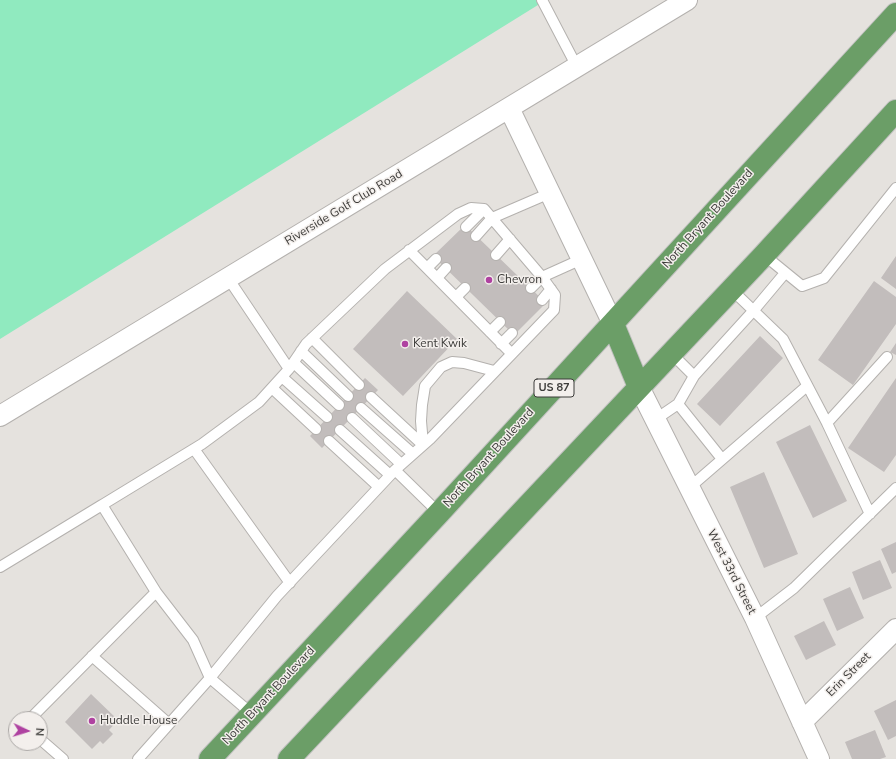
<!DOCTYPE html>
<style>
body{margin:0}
#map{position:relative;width:896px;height:759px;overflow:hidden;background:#e5e2de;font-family:"Nunito Sans",sans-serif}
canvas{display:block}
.north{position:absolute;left:8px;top:711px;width:40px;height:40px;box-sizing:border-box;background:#f3efec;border:1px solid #aaa7a5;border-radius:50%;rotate:94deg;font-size:11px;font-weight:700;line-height:16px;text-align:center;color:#3d3c3a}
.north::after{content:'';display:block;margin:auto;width:14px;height:18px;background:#af42a1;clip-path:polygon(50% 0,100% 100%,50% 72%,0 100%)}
</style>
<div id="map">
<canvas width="896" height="759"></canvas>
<div class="north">N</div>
</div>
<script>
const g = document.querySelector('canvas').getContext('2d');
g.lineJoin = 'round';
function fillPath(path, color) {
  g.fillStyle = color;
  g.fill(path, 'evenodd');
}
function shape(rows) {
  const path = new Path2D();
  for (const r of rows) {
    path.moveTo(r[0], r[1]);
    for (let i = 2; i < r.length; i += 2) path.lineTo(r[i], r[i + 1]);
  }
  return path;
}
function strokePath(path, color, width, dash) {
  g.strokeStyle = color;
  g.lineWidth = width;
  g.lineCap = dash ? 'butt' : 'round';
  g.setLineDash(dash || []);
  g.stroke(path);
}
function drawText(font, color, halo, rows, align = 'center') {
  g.font = font + ' "Nunito Sans",sans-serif';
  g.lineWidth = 3;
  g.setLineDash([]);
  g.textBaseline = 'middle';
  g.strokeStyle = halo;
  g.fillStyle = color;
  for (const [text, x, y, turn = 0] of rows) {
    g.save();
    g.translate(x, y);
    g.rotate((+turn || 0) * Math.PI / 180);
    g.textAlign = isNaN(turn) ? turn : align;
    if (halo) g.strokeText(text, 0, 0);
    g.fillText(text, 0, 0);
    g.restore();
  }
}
const green = shape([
 [0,0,546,0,0,339]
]);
const building = shape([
 [465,225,546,303,514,335,433,256],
 [896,256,896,289,881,278],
 [874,281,896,297,896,324,853,385,818,360],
 [407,291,457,339,403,396,353,349],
 [760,336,783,358,720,426,697,404],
 [896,343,896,355,890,352],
 [365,378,378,390,322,448,310,436],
 [896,378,896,455,884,472,848,448],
 [810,425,847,501,813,518,776,442],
 [764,472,798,554,764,568,730,487],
 [896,542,896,572,892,574,881,549],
 [880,560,892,588,863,600,852,572],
 [850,587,864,618,837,631,823,599],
 [824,621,836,645,806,660,794,636],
 [91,694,118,720,109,730,113,734,103,744,100,741,92,749,65,722],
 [896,700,896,736,888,740,874,711],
 [875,730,886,757,880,759,852,759,845,742]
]);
const lane = shape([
 [542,0,577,67],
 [466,227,484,209],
 [476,236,492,218,550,193],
 [409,250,511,353],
 [496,255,510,239],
 [764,255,802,286,824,278,896,188],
 [427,268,436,259],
 [437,278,446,268],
 [531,288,542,277,582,259],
 [731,289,783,339,827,423,870,514],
 [456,297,465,288],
 [542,300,551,289],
 [490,332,500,322],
 [312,338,359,385],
 [501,344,512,333],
 [301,351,348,396],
 [671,353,694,376],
 [294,363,339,405],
 [289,369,306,344,385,269,458,214,471,208,484,209,542,277,555,295,554,310,430,439,395,470],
 [282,377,327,417],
 [272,388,316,429],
 [371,397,423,445],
 [678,404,722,459],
 [361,408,413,454],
 [352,418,401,464],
 [656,419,678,404,694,376,754,310,785,273],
 [827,423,887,357],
 [340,430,390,475],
 [329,441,379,487],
 [423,445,421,421,422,405,425,386,441,367,452,362,464,363,494,371],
 [194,449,290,583],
 [689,488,807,386],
 [102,505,202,444,259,402,289,369,228,278],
 [0,567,102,505,156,592],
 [755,618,794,588,896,488],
 [92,656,169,724],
 [32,719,32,717,156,592,193,640,210,678,252,714],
 [40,739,63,759],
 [138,759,210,678,277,596,395,470,439,513]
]);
const street = shape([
 [509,108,613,324],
 [639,387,755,618,819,759],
 [0,416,687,0],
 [802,722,896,629]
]);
const highway = shape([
 [613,324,639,387],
 [210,759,439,513,896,14],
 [289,759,764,255,896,111]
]);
const markers = [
 [489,280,4,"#af42a1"],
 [405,344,4,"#af42a1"],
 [92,721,4,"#af42a1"]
];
const shields = [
 [554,388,40]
];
const shieldNames = [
 ["US 87",554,388]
];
const streetNames = [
 ["Riverside Golf Club Road",344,208,-31],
 ["North Bryant Boulevard",708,219,-48],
 ["North Bryant Boulevard",489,458,-48],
 ["West 33rd Street",731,572,63],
 ["Erin Street",849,675,-45],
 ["North Bryant Boulevard",269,696,-47]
];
const poiNames = [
 ["Chevron",497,280],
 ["Kent Kwik",413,344],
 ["Huddle House",100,721]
];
fillPath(green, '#90eabf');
fillPath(building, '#c2bdbc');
strokePath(lane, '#b4b1ae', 12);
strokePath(street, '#b4b1ae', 22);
strokePath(highway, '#c1c1c0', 24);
strokePath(lane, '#fff', 10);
strokePath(street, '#fff', 20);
strokePath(highway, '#6b9e67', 22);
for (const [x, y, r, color] of markers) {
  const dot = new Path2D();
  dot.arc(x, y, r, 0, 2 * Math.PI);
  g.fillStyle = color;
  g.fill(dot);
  strokePath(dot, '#f3efec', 1.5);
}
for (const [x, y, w] of shields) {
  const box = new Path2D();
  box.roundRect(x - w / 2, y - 9, w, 18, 3);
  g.fillStyle = '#f3efec';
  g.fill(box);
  strokePath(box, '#3d3c3a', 1);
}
drawText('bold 11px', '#3d3c3a', null, shieldNames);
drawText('12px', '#3d3c3a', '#f3efec', streetNames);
drawText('12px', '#3d3c3a', '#f3efec', poiNames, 'left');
</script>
